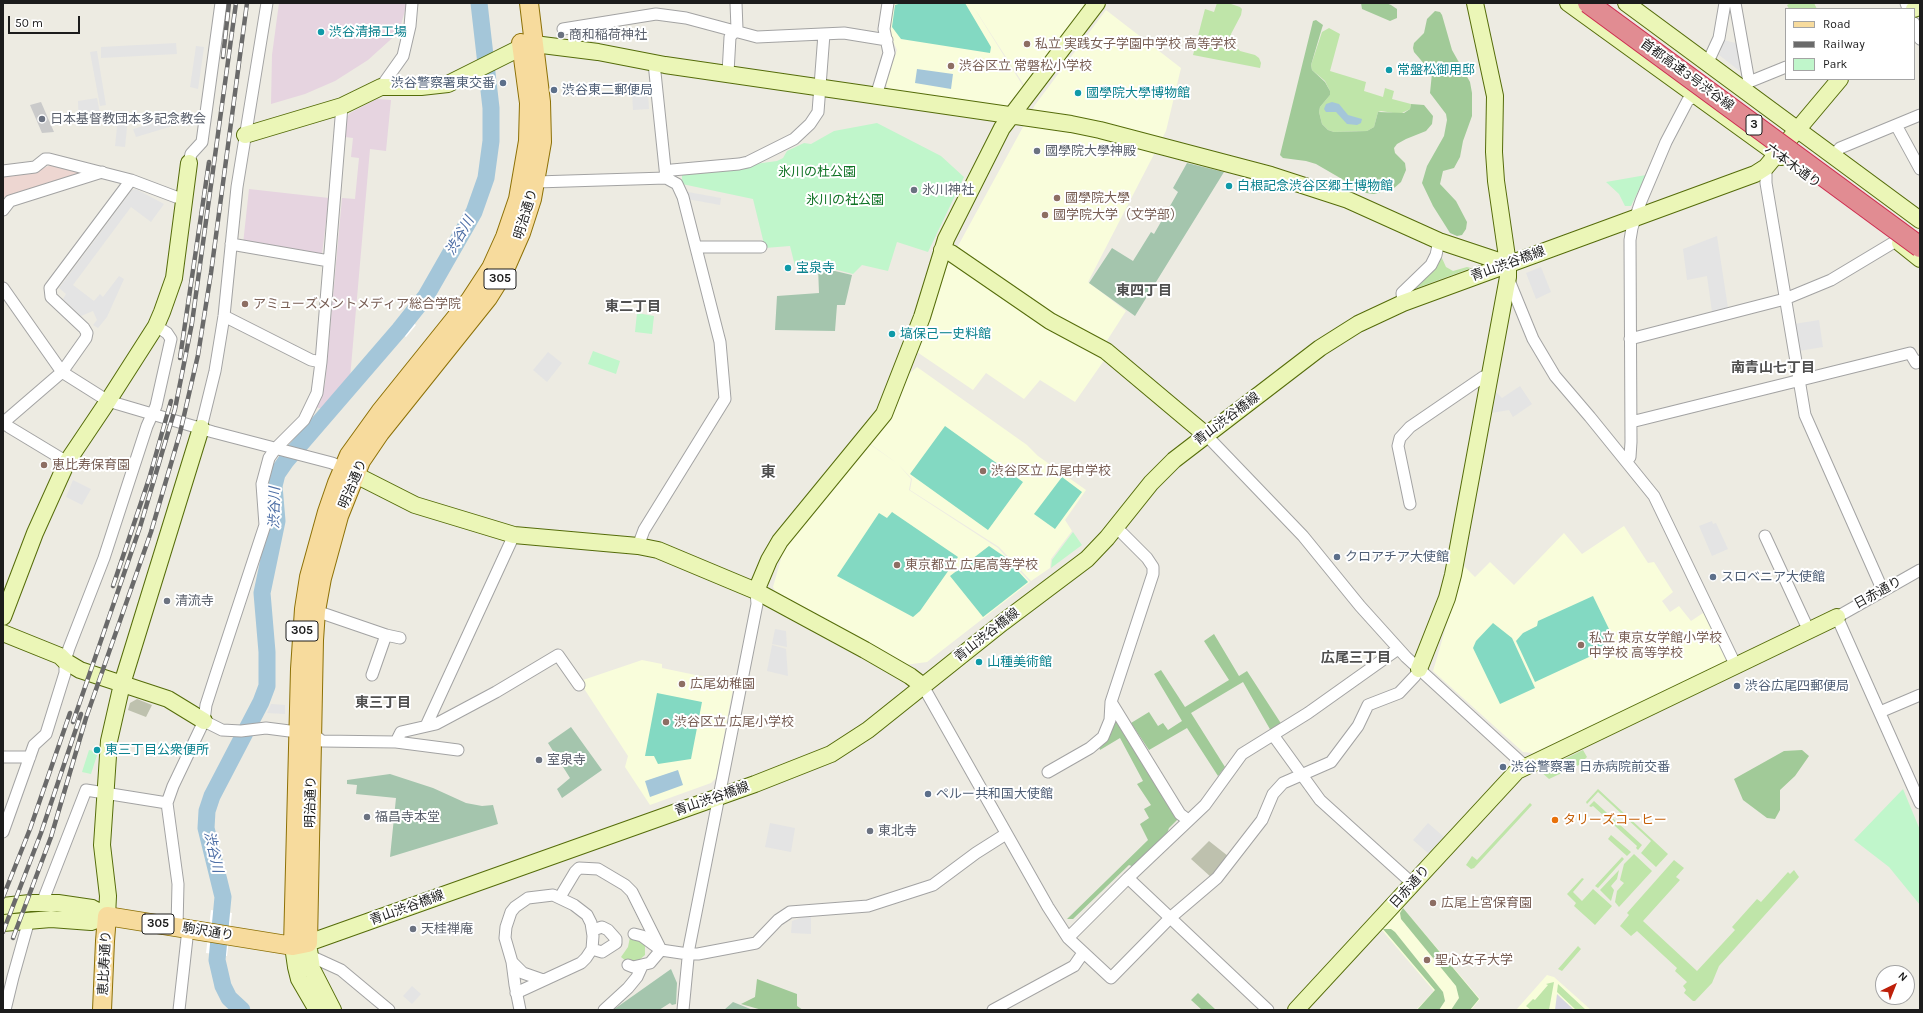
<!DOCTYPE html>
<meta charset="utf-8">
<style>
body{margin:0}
#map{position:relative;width:1923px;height:1013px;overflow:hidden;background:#edebe2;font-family:Karla,sans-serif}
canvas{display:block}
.frame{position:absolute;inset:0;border:4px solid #1c1c1c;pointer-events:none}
.legend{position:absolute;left:1785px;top:8px;width:130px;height:72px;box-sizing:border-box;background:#fff;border:1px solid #a4a4a4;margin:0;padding:5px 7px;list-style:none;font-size:12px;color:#1c1c1c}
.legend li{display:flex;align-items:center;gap:8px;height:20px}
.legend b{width:20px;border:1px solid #a4a4a4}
.north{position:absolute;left:1875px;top:965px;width:40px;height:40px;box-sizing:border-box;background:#fff;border:1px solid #a4a4a4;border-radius:50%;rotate:43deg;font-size:11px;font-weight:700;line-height:16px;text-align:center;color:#1c1c1c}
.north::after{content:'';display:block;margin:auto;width:14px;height:18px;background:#be200a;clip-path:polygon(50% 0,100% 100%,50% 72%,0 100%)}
.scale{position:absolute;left:8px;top:16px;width:72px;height:18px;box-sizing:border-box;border:2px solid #1c1c1c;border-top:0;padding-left:5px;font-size:12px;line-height:14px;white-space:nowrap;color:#1c1c1c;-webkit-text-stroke:3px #fff;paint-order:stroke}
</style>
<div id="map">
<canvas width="1923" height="1013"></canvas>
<div class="frame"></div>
<ul class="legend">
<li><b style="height:5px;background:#f7db9d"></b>Road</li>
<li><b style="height:5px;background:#6a6a6a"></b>Railway</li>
<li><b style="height:11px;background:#c0f6cb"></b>Park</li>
</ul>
<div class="north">N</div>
<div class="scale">50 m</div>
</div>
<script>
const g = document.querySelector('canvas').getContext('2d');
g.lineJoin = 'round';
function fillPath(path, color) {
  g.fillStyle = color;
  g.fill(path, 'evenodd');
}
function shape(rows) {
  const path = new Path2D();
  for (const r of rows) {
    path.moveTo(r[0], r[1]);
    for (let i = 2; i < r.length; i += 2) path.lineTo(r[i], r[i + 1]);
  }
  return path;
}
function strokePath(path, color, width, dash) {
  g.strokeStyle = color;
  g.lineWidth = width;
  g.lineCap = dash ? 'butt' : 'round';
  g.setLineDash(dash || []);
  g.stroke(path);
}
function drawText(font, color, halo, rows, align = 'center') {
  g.font = font + ' Karla,"Noto Sans JP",sans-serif';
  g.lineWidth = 4;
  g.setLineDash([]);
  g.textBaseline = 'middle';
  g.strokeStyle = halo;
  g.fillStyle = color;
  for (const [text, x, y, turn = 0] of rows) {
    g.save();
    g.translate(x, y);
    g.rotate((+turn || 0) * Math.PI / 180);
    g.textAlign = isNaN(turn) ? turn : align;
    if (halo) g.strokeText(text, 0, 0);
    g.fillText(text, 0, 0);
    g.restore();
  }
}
const commercial = shape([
 [54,164,83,172,3,198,3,176,26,174]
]);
const industrial = shape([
 [279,3,407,3,399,32,368,60,335,81,305,94,271,104,272,55],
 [377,99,391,100,386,151,370,149,350,378,323,409,315,407,325,384,342,198,355,199,359,158,351,157,353,138,345,137,347,117,350,113],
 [249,189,329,198,322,254,243,244]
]);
const education = shape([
 [892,3,971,3,1023,86,1006,107,889,90,885,83,897,50,887,29],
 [971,3,1087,3,1024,85],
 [1106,10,1181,68,1166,131,1088,282,1126,311,1099,353,1105,359,1075,402,1040,380,1024,399,986,373,973,390,917,352,947,266,1035,105],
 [917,367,1027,445,1038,456,1086,490,1065,520,1072,531,1051,559,1050,568,1031,581,999,547,910,490,912,479,898,464,869,443,904,378],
 [868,443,898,464,911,479,909,490,998,548,1030,582,927,662,905,665,776,593,773,587,784,548,829,495],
 [1624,526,1648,563,1654,562,1673,592,1662,601,1670,612,1679,606,1691,621,1706,611,1728,659,1727,662,1533,753,1523,752,1433,671,1464,566,1475,577,1490,562,1514,585,1564,533,1582,554],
 [642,660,662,664,662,668,734,683,716,778,711,783,650,805,625,767,628,756,583,687,583,680],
 [1402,907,1480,999,1471,1010,1416,1010,1434,991,1381,929],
 [1547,975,1554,977,1591,1010,1516,1010]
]);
const religious = shape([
 [41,102,54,132,42,133,30,105]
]);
const construction = shape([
 [137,699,152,705,146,717,128,710,130,703],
 [1209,841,1228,856,1212,878,1191,859]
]);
const grass = shape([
 [1217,3,1228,3,1240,7,1242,9,1241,15,1231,34,1232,42,1240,51,1255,55,1259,58,1261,63,1260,68,1193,55,1205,9,1214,12],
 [1791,3,1814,3,1817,9,1789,9,1787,5],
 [1329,28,1340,34,1330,71,1366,82,1364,91,1383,97,1385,88,1394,91,1392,99,1411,104,1410,109,1400,114,1381,111,1378,112,1374,127,1367,131,1334,132,1328,130,1322,124,1319,112,1320,107,1330,95,1330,91,1325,81,1312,70,1311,65,1322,32],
 [1441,256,1446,267,1453,271,1467,267,1471,268,1417,288,1414,285],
 [1583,750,1587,757,1579,765,1549,779,1540,771],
 [1598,789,1668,854,1656,867,1641,853,1651,841,1598,792,1587,804,1586,802],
 [1594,801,1642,845,1638,850,1636,848,1637,846,1593,806,1591,807,1589,806],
 [1530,803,1532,805,1474,868,1471,869,1466,865,1472,856,1477,860],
 [1611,835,1631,852,1627,856,1608,839],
 [1634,854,1652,871,1619,907,1615,902,1617,891,1624,883,1620,880,1624,864],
 [1622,857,1624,859,1598,888,1595,886],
 [1674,860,1684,868,1676,877,1680,880,1643,921,1697,971,1735,930,1732,927,1757,899,1761,902,1788,872,1790,874,1794,870,1799,877,1719,966,1712,983,1695,1001,1693,1001,1684,993,1686,990,1683,986,1687,982,1675,971,1677,968,1637,931,1631,936,1620,926,1629,915,1627,913],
 [1619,870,1617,879,1611,886,1614,890,1611,901,1600,890],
 [1582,878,1584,879,1573,892,1582,901,1593,889,1612,906,1595,925,1574,906,1576,903,1567,894],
 [630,937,635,937,641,940,645,945,645,955,637,962,627,962,621,957,628,947],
 [1578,946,1581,949,1562,971,1558,969],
 [1554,982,1549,1010,1531,1010,1526,1006,1533,999,1535,1000,1548,985,1546,984],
 [1558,984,1586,1010,1576,1010,1557,992]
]);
const forest = shape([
 [1361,3,1386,3,1391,5,1397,9,1397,18,1390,21,1362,9],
 [1435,11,1440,12,1442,15,1452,50,1470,82,1472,93,1472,116,1463,141,1460,157,1454,168,1443,171,1440,184,1456,201,1467,222,1466,229,1462,235,1457,236,1450,233,1445,225,1433,206,1422,183,1427,166,1444,136,1447,120,1446,114,1430,93,1432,73,1414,52,1413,48,1414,43,1424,33,1427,19],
 [1316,20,1323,25,1322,28,1311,65,1312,70,1325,82,1330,91,1330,95,1320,107,1319,112,1322,124,1328,130,1334,132,1367,131,1374,127,1378,112,1404,113,1410,109,1411,104,1424,105,1433,116,1432,124,1426,131,1406,139,1397,144,1394,148,1395,153,1405,163,1406,170,1401,182,1393,189,1374,194,1366,193,1316,164,1306,161,1283,158,1280,155,1313,21],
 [1214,634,1239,676,1247,671,1282,725,1271,731,1243,682,1191,713,1225,767,1218,776,1187,728,1149,750,1131,723,1149,712,1158,726,1163,723,1168,730,1182,721,1154,674,1161,670,1185,707,1229,680,1204,641],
 [1116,719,1178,819,1169,828,1165,839,1137,868,1129,865,1073,919,1067,919,1148,840,1140,824,1149,818,1144,809,1151,805,1137,784,1143,781,1120,738,1100,750,1099,747],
 [1802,750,1809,756,1795,776,1780,790,1780,810,1775,819,1767,818,1743,800,1734,779,1784,751],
 [1403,908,1479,999,1470,1010,1451,1010,1459,998,1456,986,1401,919,1400,913],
 [1383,929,1391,929,1395,932,1443,992,1445,1001,1439,1010,1417,1010,1435,990],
 [757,979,797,994,797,1006,803,1010,762,1010,741,1004,755,997],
 [1198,993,1216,1010,1202,1010,1191,1000]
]);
const cemetery = shape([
 [1187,163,1224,172,1135,316,1089,283,1112,248,1133,261,1151,232,1154,234,1178,192,1173,188],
 [818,267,852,275,845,305,837,305,835,331,775,330,777,296,819,293],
 [571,727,602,770,562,798,557,789,570,778,548,743],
 [390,774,433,788,466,803,482,806,493,805,498,824,390,857,396,798,356,794,357,785,347,784,347,780],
 [671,969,677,983,676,1004,672,1005,670,1003,659,1010,613,1010],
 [733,1002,753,1010,724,1010]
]);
const park = shape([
 [877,123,941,156,964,177,928,252,897,242,888,271,862,265,853,274,814,264,809,269,795,266,790,246,765,248,753,199,682,184,682,174,777,161,783,158,787,151,804,143,811,144,834,131],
 [1646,175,1631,206,1625,206,1619,194,1606,182],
 [637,313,654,316,652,334,635,332],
 [593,351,620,361,616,374,588,364],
 [1073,532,1082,545,1051,568,1052,560],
 [89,750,98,752,91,774,82,772],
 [1903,789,1920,830,1920,905,1889,867,1854,840]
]);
const pitch = shape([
 [902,3,965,3,991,47,990,53,901,39,892,27,895,5],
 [945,426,1023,482,988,530,910,474],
 [1062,477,1082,492,1055,529,1034,514],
 [892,512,958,557,920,611,913,617,837,576,879,513,887,518],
 [989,546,1005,557,1028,582,983,617,950,576],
 [1593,596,1609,629,1607,631,1608,637,1602,651,1535,682,1516,641,1523,633,1537,626,1538,621],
 [1493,623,1512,638,1535,688,1500,704,1473,648,1476,641],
 [657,693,702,702,691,759,658,764,654,756,645,756]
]);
const parking = shape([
 [1724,40,1739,44,1742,70,1741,72,1719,55],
 [176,43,177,54,101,58,101,47],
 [196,46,204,47,198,89,190,87],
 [97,51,106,105,100,106,90,52],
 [632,92,648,92,649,109,633,110],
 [97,98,101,119,79,127,78,101],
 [183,114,186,122,136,137,133,129],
 [118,117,128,118,125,147,115,146],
 [136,189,164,204,151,222,131,207,73,285,94,301,100,294,103,297,119,276,124,279,107,317,98,328,93,325,97,320,93,311,81,316,63,299,66,294,59,288,132,190],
 [688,192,721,198,720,205,687,199],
 [1717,236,1728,308,1712,312,1707,276,1687,280,1683,249],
 [1541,267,1551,292,1536,299,1526,273],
 [1819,320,1823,347,1799,351,1794,324],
 [548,352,562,363,547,382,533,370],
 [1520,386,1532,404,1513,417,1509,410,1491,413,1495,391,1502,398],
 [73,480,91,489,82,505,66,497],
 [1712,521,1713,524,1716,523,1728,549,1712,556,1699,526],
 [775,629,786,631,787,647,772,644],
 [772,645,786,649,788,676,767,671],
 [271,704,285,705,285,714,267,713],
 [770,823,795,828,791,852,765,847],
 [1428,823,1444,837,1429,854,1413,840],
 [811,916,811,934,791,933,792,921,803,917],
 [412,986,421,994,412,1004,403,996]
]);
const plaza = shape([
 [1557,994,1574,1010,1555,1010]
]);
const water = shape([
 [917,69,953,74,951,89,915,83],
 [1332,102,1339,104,1348,115,1362,119,1361,123,1357,125,1347,124,1336,112,1326,112,1324,109,1326,104],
 [678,770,683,785,650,797,645,781]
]);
const pier = shape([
 [402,314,416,325,406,337,392,326],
 [211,910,232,913,227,956,206,953]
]);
const river = shape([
 [242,1010,229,998,223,986,217,960,223,897,206,828,207,811,212,796,261,702,267,686,267,652,262,593,277,521,274,486,277,474,286,461,399,330,426,296,474,212,486,178,491,141,491,108,479,3]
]);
const street = shape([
 [1735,3,1749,82,1743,90],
 [1906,3,1908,9],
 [1914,23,1920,39],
 [563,29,656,14,686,18,757,37,844,33,887,40],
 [654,63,666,178],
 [1707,64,1719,38,1725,3],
 [728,73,730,37,737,29,736,3],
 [1749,82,1786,67],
 [381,87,403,56,410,26,412,3],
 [876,96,889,53,884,29,888,3],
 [1896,125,1920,169],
 [1838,160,1836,153,1840,148,1920,115],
 [189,163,191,154,202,142,221,3],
 [1766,167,1766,183,1805,415,1883,591],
 [3,171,35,167,45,159,49,159,131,180,176,197,185,198],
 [665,174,672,170,739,164,748,162,794,139,810,124,818,112,824,34],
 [536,182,666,178,677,184,683,197,720,342,725,399,644,530,638,546],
 [3,210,10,201,102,172],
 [231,244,329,261],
 [696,247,761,247],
 [1508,278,1533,339,1555,376,1590,417,1654,496,1736,666],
 [3,288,62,372,108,401,213,432,332,463,343,468],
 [1403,303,1402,293,1431,265,1436,255,1439,241],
 [224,316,311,360,321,362],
 [1630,339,1785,299,1831,280,1896,241],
 [3,420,9,427,67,462],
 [1631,422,1910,353,1916,363,1920,361],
 [3,425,4,422,62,372,86,338,87,333,84,328,51,297,50,288,131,180],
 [201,428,215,371,224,316,237,187,267,3],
 [1206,435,1303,536,1360,606,1406,657,1525,766],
 [1626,461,1630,457,1631,442,1630,240,1632,228,1641,201,1666,142,1688,100,1698,96],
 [1410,504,1398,446,1400,438,1410,427,1483,377,1490,377],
 [1765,536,1809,631],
 [1920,570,1837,617,1920,803],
 [316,611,386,635,372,675],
 [386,635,400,638],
 [923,686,1048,907,1068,938,1111,978,1170,918,1217,878,1262,820,1273,794,1283,783,1331,762,1358,726,1368,705,1399,693,1415,676],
 [1111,702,1180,814,1188,820],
 [1880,712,1920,695],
 [204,721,222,730,241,731,266,728,313,734,322,741,396,742,401,732,436,724,496,692,558,655,579,685],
 [426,726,514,535],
 [1273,735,1320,800,1413,884],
 [396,742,458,750],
 [3,757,30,757],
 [1048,772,1090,748,1103,737,1110,720,1111,702,1153,574,1153,567,1147,558,1116,527],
 [3,832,34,745,46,734,65,673,65,661,69,648,104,558,147,426,156,406,171,339,167,333,156,326],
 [1128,878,1205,805,1242,754,1308,713,1398,649],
 [560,897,575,872,579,868,598,869,625,885,632,892,661,950,688,954,698,954,756,943,778,920,790,912,868,906,933,885,976,853,1006,834],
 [42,903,86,790,167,803],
 [177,927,178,884,167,803,173,786,204,721,206,705,216,674,265,525,262,484,269,458,276,448,304,420,317,393,321,362,342,106],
 [1068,938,1128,878,1268,1010],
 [592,949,602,952,616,943,616,939,608,930,602,927,593,930],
 [306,954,341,970,389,1010],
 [512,962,523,973,543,980],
 [628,965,633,967,650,963,661,950,642,936,634,934],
 [516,993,581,963,586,958,592,949,593,936,591,923,587,915,574,905,553,895,528,898,515,907,511,912,506,927,505,938,512,962,515,985,520,1010],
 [5,1010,13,977,29,920],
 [179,1010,188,929],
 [604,1010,628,988,637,977,642,966],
 [683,1010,689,948,757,604,756,591],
 [993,1010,1074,966,1083,953]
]);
const secondary = shape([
 [1568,3,1781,157],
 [1626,3,1920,220],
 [1914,9,1920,7],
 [245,135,342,106,381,87,421,87,448,84,522,47,534,44,598,52,665,65,1071,124,1100,130,1271,175,1348,200,1439,241,1508,264],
 [1900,243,1920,259],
 [942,250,951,253,1050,321,1106,351,1206,435],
 [344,469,415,505,514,535,638,546,658,550,756,591,865,650,910,676,923,686],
 [756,591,769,560,780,541,884,414,922,317,946,239,1002,128,1097,3],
 [3,617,35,533,67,462,108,401,156,326,162,312,174,278,189,163],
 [3,633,60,656,65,661,80,670,168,699,204,721],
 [1419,669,1447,598,1453,575,1508,277,1508,264,1496,181,1494,152,1495,96,1475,3],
 [3,906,30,903,58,903,92,908,107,916],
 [107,916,108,896,102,845,109,741,122,684,201,428],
 [3,923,51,919,91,922,107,916],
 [293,946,296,967,299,979,317,1010],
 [333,1010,312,969,308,943,755,784,831,754,868,730,1002,623,1087,559,1107,538,1151,483,1174,460,1320,348,1358,324,1403,303,1755,174,1766,167,1840,79],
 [1296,1010,1517,771,1837,617]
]);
const primary = shape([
 [293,946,300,669,304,609,309,577,327,512,337,483,349,455,380,412,470,300,491,268,505,237,518,199,528,141,529,103,521,43],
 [102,1010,105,941,107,916,293,946,308,943,314,640,316,611,322,578,339,516,361,461,380,433,488,298,503,274,521,233,532,199,542,142,541,102,529,3]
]);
const rail = shape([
 [223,57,229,3],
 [180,358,209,162],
 [113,586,149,479,171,401],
 [73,722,140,527,175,409,192,323,236,3],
 [3,897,30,829,70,713],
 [3,932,41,833,81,714],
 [13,938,51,837,86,718,151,532,180,433,198,355,211,273,247,3]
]);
const highwayBridge = shape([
 [1588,3,1920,247]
]);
const markers = [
 [321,32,4,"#0f9aa8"],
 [561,35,4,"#6b7280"],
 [1027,44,4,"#8d6e63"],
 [951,66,4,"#8d6e63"],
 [1389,70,4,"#0f9aa8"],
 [503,83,4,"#5c6f8a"],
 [554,90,4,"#5c6f8a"],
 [1078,93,4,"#0f9aa8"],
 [42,119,4,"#6b7280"],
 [1037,151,4,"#6b7280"],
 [1229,186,4,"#0f9aa8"],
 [914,190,4,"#6b7280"],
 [1057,198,4,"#8d6e63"],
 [1045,215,4,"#8d6e63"],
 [788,268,4,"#0f9aa8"],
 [245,304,4,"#8d6e63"],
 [892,334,4,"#0f9aa8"],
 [44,465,4,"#8d6e63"],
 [983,471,4,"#8d6e63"],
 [1337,557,4,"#5c6f8a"],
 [897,565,4,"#8d6e63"],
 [1713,577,4,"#5c6f8a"],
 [167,601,4,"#6b7280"],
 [1581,645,4,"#8d6e63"],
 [979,662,4,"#0f9aa8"],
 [682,684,4,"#8d6e63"],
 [1737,686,4,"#5c6f8a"],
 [666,722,4,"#8d6e63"],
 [97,750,4,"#0f9aa8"],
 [539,760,4,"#6b7280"],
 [1503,767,4,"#5c6f8a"],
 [928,794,4,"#5c6f8a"],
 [367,817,4,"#6b7280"],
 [1555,820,4,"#e8710a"],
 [870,831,4,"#6b7280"],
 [1433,903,4,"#8d6e63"],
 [413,929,4,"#6b7280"],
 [1427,960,4,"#8d6e63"]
];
const shields = [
 [1754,125,16],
 [500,279,32],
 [302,631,32],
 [158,924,32]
];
const shieldNames = [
 ["3",1754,125],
 ["305",500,279],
 ["305",302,631],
 ["305",158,924]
];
const cultureNames = [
 ["渋谷清掃工場",329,32],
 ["常盤松御用邸",1397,70],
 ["國學院大學博物館",1086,93],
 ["白根記念渋谷区郷土博物館",1237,186],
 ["宝泉寺",796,268],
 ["塙保己一史料館",900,334],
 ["山種美術館",987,662],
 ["東三丁目公衆便所",105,750]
];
const worshipNames = [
 ["商和稲荷神社",569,35],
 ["日本基督教団本多記念教会",50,119],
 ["國學院大學神殿",1045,151],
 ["氷川神社",922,190],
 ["清流寺",175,601],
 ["室泉寺",547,760],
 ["福昌寺本堂",375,817],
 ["東北寺",878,831],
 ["天桂禅庵",421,929]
];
const educationNames = [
 ["私立 実践女子学園中学校 高等学校",1035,44],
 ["渋谷区立 常磐松小学校",959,66],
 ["國學院大學",1065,198],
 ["國学院大学（文学部）",1053,215],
 ["アミューズメントメディア総合学院",253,304],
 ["恵比寿保育園",52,465],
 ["渋谷区立 広尾中学校",991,471],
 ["東京都立 広尾高等学校",905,565],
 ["私立 東京女学館小学校",1589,638],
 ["中学校 高等学校",1589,653],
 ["広尾幼稚園",690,684],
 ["渋谷区立 広尾小学校",674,722],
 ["広尾上宮保育園",1441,903],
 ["聖心女子大学",1435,960]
];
const streetNames = [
 ["首都高速3号渋谷線",1687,75,36],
 ["六本木通り",1793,166,36],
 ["明治通り",526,214,-73],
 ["青山渋谷橋線",1508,264,-20],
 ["青山渋谷橋線",1227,419,-37],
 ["明治通り",353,484,-67],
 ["日赤通り",1878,593,-29],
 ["青山渋谷橋線",987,635,-38],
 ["青山渋谷橋線",712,799,-19],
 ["明治通り",311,802,-89],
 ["日赤通り",1410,887,-48],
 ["青山渋谷橋線",407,908,-20],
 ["駒沢通り",208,932,9],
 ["恵比寿通り",105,963,-87]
];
const serviceNames = [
 ["渋谷警察署東交番",495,83,"right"],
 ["渋谷東二郵便局",562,90],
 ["クロアチア大使館",1345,557],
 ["スロベニア大使館",1721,577],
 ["渋谷広尾四郵便局",1745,686],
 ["渋谷警察署 日赤病院前交番",1511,767],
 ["ペルー共和国大使館",936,794]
];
const parkNames = [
 ["氷川の杜公園",817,172],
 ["氷川の社公園",845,200]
];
const foodNames = [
 ["タリーズコーヒー",1563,820]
];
const waterNames = [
 ["渋谷川",460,236,-60],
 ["渋谷川",275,508,-89],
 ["渋谷川",213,852,77]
];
const neighbourhoodNames = [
 ["東四丁目",1144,291],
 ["東二丁目",633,307],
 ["南青山七丁目",1773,368],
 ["広尾三丁目",1356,658],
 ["東三丁目",383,703]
];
const quarterNames = [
 ["東",768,473]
];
fillPath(commercial, '#edd6d1');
fillPath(industrial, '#e6d4e0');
fillPath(education, '#f9fddb');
fillPath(religious, '#cacaca');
fillPath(construction, '#bec1ae');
fillPath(grass, '#bfe5a9');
fillPath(forest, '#a1ca98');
fillPath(cemetery, '#a4c5ad');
fillPath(park, '#c0f6cb');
fillPath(pitch, '#83d9c2');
fillPath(parking, '#e4e4e4');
fillPath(plaza, '#d8d6e2');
fillPath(water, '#a4c6d9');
fillPath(pier, '#fff');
strokePath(river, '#a4c6d9', 17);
strokePath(street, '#a3a3a3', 13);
strokePath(secondary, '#556c0a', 18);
strokePath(primary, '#8d7107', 20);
strokePath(street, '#fff', 11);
strokePath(secondary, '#ebf6b7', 16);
strokePath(primary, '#f7db9d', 18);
strokePath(rail, '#6a6a6a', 4.5);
strokePath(rail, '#fff', 3, [9]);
strokePath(highwayBridge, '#ce2c4f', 22, []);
strokePath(highwayBridge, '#e18c92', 20);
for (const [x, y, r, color] of markers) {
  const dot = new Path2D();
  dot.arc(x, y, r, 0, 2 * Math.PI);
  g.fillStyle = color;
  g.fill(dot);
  strokePath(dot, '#fff', 1.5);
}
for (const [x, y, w] of shields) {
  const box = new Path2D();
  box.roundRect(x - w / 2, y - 10, w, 20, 3);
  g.fillStyle = '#fff';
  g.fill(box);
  strokePath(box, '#1c1c1c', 1);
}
drawText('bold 12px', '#1c1c1c', null, shieldNames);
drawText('13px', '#0d838f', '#fff', cultureNames, 'left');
drawText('13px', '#5b616d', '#fff', worshipNames, 'left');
drawText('13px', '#785e54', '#fff', educationNames, 'left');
drawText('13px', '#1c1c1c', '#fff', streetNames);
drawText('13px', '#4e5e75', '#fff', serviceNames, 'left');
drawText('13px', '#107325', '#fff', parkNames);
drawText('13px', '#c56008', '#fff', foodNames, 'left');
drawText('italic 14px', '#4e6fa6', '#fff', waterNames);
drawText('bold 14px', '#4f4f4f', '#fff', neighbourhoodNames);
drawText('bold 15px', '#4f4f4f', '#fff', quarterNames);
</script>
